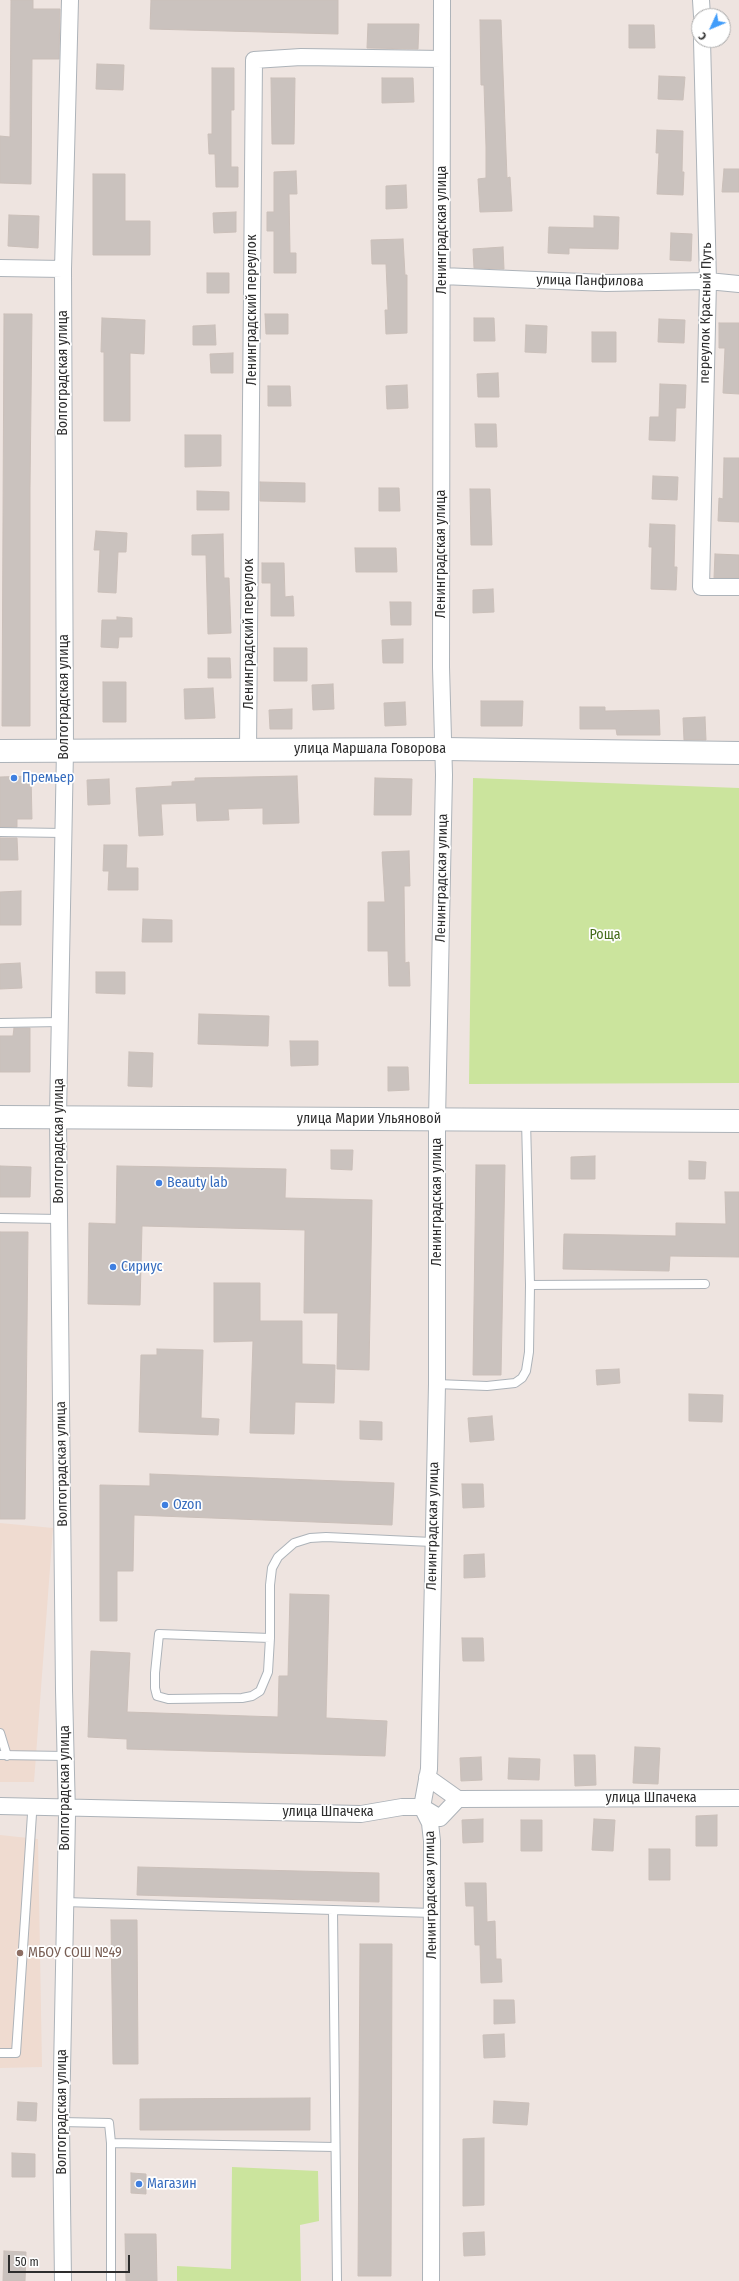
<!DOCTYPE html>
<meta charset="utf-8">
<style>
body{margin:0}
#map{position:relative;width:739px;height:2281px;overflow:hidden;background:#eee4e0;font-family:"Fira Sans Condensed",sans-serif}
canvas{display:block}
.north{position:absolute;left:691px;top:8px;width:40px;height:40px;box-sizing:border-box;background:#fff;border:1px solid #ababab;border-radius:50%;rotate:226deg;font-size:11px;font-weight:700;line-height:16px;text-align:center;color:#2d2d2d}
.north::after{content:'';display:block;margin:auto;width:14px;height:18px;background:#429dfa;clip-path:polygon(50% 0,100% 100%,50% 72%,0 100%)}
.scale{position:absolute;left:8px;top:2255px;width:122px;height:18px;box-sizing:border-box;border:2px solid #2d2d2d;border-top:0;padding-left:5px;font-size:12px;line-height:14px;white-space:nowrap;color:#2d2d2d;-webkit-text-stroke:3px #fff;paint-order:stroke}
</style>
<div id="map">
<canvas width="739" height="2281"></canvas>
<div class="north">С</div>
<div class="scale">50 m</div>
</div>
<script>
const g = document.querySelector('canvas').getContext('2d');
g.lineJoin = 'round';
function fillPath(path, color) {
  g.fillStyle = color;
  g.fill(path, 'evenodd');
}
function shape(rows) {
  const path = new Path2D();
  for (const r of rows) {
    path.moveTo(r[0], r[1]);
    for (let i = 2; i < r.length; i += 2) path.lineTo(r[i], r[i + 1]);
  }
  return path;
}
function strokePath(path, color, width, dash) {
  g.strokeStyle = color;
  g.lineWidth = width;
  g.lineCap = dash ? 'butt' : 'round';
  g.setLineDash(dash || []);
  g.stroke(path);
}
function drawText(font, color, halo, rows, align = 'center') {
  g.font = font + ' "Fira Sans Condensed",sans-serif';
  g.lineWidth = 3.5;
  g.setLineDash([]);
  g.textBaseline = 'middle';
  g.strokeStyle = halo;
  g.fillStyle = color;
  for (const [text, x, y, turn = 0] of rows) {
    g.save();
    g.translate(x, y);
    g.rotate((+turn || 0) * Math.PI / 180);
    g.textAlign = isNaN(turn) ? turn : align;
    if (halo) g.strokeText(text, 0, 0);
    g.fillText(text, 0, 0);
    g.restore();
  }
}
const education = shape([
 [0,1523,53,1528,34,1782,0,1782],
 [0,1835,38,1839,42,2067,0,2068]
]);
const green = shape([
 [473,778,739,788,739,1083,469,1084],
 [232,2167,318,2171,319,2221,300,2225,301,2281,177,2281,177,2266,231,2269]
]);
const building = shape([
 [11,0,33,0,33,9,60,9,59,59,32,59,31,184,0,183,0,136,10,137,11,0],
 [151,0,338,0,338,34,150,29,151,0],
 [480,20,501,20,507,178,510,177,512,211,480,212,478,179,486,178,486,147,484,85,481,85,480,20],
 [368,24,419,24,418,49,367,48,368,24],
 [629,25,654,25,655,48,629,48,629,25],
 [97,64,124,65,123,90,96,89,97,64],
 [212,68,234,68,234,110,231,110,231,167,238,167,238,187,216,187,215,154,209,154,208,134,212,134,212,68],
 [659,76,685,77,683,100,658,99,659,76],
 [271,78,295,78,294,144,272,144,271,78],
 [382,78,413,78,414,102,382,103,382,78],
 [657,130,683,131,682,172,684,172,683,195,657,194,659,153,656,153,657,130],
 [724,169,739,169,739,192,722,192,724,169],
 [296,171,297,194,289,194,290,253,296,253,296,273,274,273,274,231,267,231,267,212,274,212,274,172,296,171],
 [93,174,125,174,125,221,150,221,150,255,93,255,93,174],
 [406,185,407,208,386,209,386,186,406,185],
 [236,212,236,232,214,233,213,213,236,212],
 [9,215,39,216,38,248,8,246,9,215],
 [594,216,619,217,618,249,569,248,569,254,548,253,549,227,594,228,594,216],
 [671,233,692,234,691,261,670,260,671,233],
 [403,239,405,275,407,275,407,333,386,334,385,310,388,310,386,264,372,264,371,240,403,239],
 [503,247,504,269,474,268,473,249,503,247],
 [207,273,229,273,229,293,207,293,207,273],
 [4,314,32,314,30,488,30,726,2,726,4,314],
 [265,314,288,314,288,334,266,334,265,314],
 [102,318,145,320,144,354,130,353,130,421,104,421,104,352,101,352,102,318],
 [474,318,494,318,495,341,474,341,474,318],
 [659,319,685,320,684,343,658,342,659,319],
 [719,323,739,323,739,394,723,393,725,348,719,348,719,323],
 [215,325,216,345,193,345,193,326,215,325],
 [526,325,547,326,546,353,525,352,526,325],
 [592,332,616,332,616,362,592,362,592,332],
 [233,353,233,373,211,373,210,354,233,353],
 [498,373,499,397,478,397,477,374,498,373],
 [660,384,686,385,685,408,676,408,675,441,649,440,650,417,659,417,660,384],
 [407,385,408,408,387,409,386,386,407,385],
 [268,386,290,386,291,406,268,406,268,386],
 [475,424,496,424,497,447,476,447,475,424],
 [185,435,221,435,221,466,185,467,185,435],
 [724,458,739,458,739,522,718,521,719,498,723,499,724,458],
 [653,476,678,477,677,500,652,499,653,476],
 [260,482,305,483,305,502,260,501,260,482],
 [379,488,399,488,400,511,379,511,379,488],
 [470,489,490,489,492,545,471,545,470,489],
 [197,491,229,492,229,510,197,510,197,491],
 [650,524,675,525,674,567,677,567,676,590,651,589,652,547,649,547,650,524],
 [96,531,127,533,126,552,118,552,116,593,98,592,100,550,94,550,96,531],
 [223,534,224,578,229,578,231,633,208,634,206,555,192,555,192,535,223,534],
 [355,548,396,548,397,572,356,572,355,548],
 [715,554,739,555,739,578,714,578,715,554],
 [262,563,284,563,285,597,293,596,294,616,271,616,271,583,262,583,262,563],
 [493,589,494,612,473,613,473,590,493,589],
 [390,602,411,602,411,625,391,625,390,602],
 [117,617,132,618,132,637,119,637,118,648,101,647,102,620,117,620,117,617],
 [403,639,403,663,383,663,382,640,403,639],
 [274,648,307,648,307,681,274,681,274,648],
 [208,658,230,658,231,678,208,678,208,658],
 [103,682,126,682,126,722,103,722,103,682],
 [333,684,334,709,313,710,312,685,333,684],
 [213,688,215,718,185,719,184,689,213,688],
 [481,701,523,701,522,726,481,726,481,701],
 [405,702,406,725,385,726,384,703,405,702],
 [580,707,605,707,605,711,659,710,660,735,617,735,616,729,580,729,580,707],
 [292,709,292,729,270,729,269,710,292,709],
 [705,717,706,740,684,740,683,718,705,717],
 [31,776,32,819,17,819,17,827,0,827,0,777,31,776],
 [297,776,299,823,263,824,263,808,228,809,229,820,197,821,196,803,161,804,163,835,139,836,136,788,172,786,172,782,195,781,195,778,297,776],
 [375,778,412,779,411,815,374,815,375,778],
 [109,779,110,804,88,805,87,780,109,779],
 [0,838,17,838,18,860,0,860,0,838],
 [104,845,127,845,126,868,138,868,138,890,108,890,109,871,103,871,104,845],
 [409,851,410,886,404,886,405,963,409,962,410,986,389,986,388,951,368,951,368,902,385,902,382,852,409,851],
 [21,891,21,925,0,925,0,892,21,891],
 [143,919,172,920,172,942,142,942,143,919],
 [20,963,22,988,0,989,0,964,20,963],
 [96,972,125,972,125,994,96,993,96,972],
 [199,1014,269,1016,268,1046,198,1044,199,1014],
 [14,1028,30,1028,30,1072,0,1072,0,1036,13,1036,14,1028],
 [290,1041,318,1041,318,1065,291,1066,290,1041],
 [129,1052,153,1053,152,1087,128,1086,129,1052],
 [388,1067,408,1067,409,1090,388,1091,388,1067],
 [331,1150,353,1150,352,1170,331,1169,331,1150],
 [595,1156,595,1179,571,1179,571,1157,595,1156],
 [689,1161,706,1162,705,1179,689,1179,689,1161],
 [476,1165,505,1165,501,1375,473,1375,476,1165],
 [0,1166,31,1167,30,1197,0,1197,0,1166],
 [117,1166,286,1169,285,1198,372,1200,369,1370,337,1369,338,1313,304,1313,305,1230,142,1226,140,1305,88,1304,89,1223,116,1224,117,1166],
 [725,1192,739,1192,739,1257,670,1256,669,1271,563,1269,564,1234,676,1236,676,1223,726,1224,725,1192],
 [0,1232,28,1232,25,1519,0,1519,0,1232],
 [214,1283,260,1283,260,1321,302,1321,302,1364,335,1365,334,1403,295,1402,294,1434,250,1433,253,1341,214,1342,214,1283],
 [157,1349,203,1350,201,1418,219,1419,218,1435,139,1432,141,1355,157,1355,157,1349],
 [619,1369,620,1383,597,1385,596,1370,619,1369],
 [689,1394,723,1395,722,1422,689,1421,689,1394],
 [492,1416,494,1440,470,1442,468,1418,492,1416],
 [360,1421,382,1422,382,1440,360,1439,360,1421],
 [150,1474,394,1483,392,1525,134,1515,133,1571,117,1571,117,1621,100,1621,100,1485,150,1486,150,1474],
 [462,1484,483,1484,484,1507,463,1508,462,1484],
 [484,1554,485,1577,464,1578,464,1555,484,1554],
 [290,1594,329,1595,326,1718,387,1721,385,1756,127,1749,127,1739,88,1737,91,1651,130,1653,127,1712,278,1717,279,1676,288,1676,290,1594],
 [462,1638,483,1638,484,1661,463,1661,462,1638],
 [635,1747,660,1748,658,1784,633,1783,635,1747],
 [574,1755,595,1755,596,1785,575,1786,574,1755],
 [481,1757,482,1780,461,1781,460,1758,481,1757],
 [509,1758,540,1759,539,1780,508,1779,509,1758],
 [717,1815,717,1846,696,1846,696,1816,717,1815],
 [483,1819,483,1842,463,1843,462,1820,483,1819],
 [594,1819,615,1820,613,1851,592,1850,594,1819],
 [521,1820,542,1820,542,1851,521,1851,521,1820],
 [649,1849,670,1849,670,1880,649,1880,649,1849],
 [138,1867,379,1873,379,1902,137,1895,138,1867],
 [465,1883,486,1883,487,1922,495,1921,496,1959,501,1959,502,1982,481,1983,480,1945,475,1945,474,1906,466,1906,465,1883],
 [111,1920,137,1920,138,2064,113,2064,111,1920],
 [360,1944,392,1944,391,2276,358,2276,360,1944],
 [494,2000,514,2000,515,2023,494,2024,494,2000],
 [504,2034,505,2057,484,2058,483,2035,504,2034],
 [310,2098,310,2130,140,2130,140,2099,310,2098],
 [494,2101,529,2103,527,2125,493,2123,494,2101],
 [18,2102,37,2103,36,2121,17,2120,18,2102],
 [484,2138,484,2205,463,2206,463,2139,484,2138],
 [12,2153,35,2154,35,2177,12,2177,12,2153],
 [131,2173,146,2174,146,2194,131,2193,131,2173],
 [484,2232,485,2255,464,2256,463,2233,484,2232],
 [125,2234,156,2234,157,2281,126,2281,125,2234],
 [4,2251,26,2252,25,2281,3,2281,4,2251]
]);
const lane = shape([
 [0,832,63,833],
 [0,1023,60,1022],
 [526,1120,530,1285],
 [0,1218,59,1219],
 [437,1384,487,1386,515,1383,522,1378,526,1371,529,1352,530,1285,705,1284],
 [270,1638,159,1634,155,1673,155,1688,157,1696,168,1699,242,1698,252,1696,260,1691,268,1672,270,1638,270,1585,272,1568,278,1557,294,1543,310,1538,326,1537,432,1542],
 [0,1733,7,1756],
 [0,1755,66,1756],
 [64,1902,333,1910],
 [0,2053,16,2053,32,1814],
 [61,2122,109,2123,111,2143,335,2147],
 [111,2281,111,2143],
 [337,2281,333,1910,433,1913]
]);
const street = shape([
 [701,0,702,16],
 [702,40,708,281,701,587,739,587],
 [0,268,63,269],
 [442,276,606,283,708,281,739,284],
 [248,749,254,60,301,57,442,59],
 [427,1777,458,1799],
 [0,1806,361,1814,402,1807,422,1807,440,1818,458,1799,739,1798],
 [63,2281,61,2122,67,1815,64,1690,58,1117,65,750,63,269,70,0],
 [431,2281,432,1841,430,1823,422,1807,429,1769,437,1384,437,1120,444,775,441,667,442,0]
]);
const secondary = shape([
 [0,751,444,749,739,753],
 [0,1117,739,1121]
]);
const markers = [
 [14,778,4,"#3f7fe0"],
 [159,1183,4,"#3f7fe0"],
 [113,1267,4,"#3f7fe0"],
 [165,1505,4,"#3f7fe0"],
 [20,1953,4,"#8d6e63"],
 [139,2184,4,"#3f7fe0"]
];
const streetNames = [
 ["Ленинградская улица",442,230,-90],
 ["улица Панфилова",590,281,1],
 ["Ленинградский переулок",252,310,-90],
 ["переулок Красный Путь",706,313,-89],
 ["Волгоградская улица",63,373,-90],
 ["Ленинградская улица",441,554,-90],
 ["Ленинградский переулок",249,634,-90],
 ["Волгоградская улица",64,697,-90],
 ["улица Маршала Говорова",370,749],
 ["Ленинградская улица",442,878,-89],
 ["улица Марии Ульяновой",369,1119],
 ["Волгоградская улица",59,1141,-90],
 ["Ленинградская улица",437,1202,-90],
 ["Волгоградская улица",62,1464,-91],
 ["Ленинградская улица",433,1526,-89],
 ["Волгоградская улица",65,1788,-90],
 ["улица Шпачека",651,1798],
 ["улица Шпачека",328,1812],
 ["Ленинградская улица",431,1895,-91],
 ["Волгоградская улица",62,2112,-90]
];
const shopNames = [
 ["Премьер",22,778],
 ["Beauty lab",167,1183],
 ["Сириус",121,1267],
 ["Ozon",173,1505],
 ["Магазин",147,2184]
];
const parkNames = [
 ["Роща",605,935]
];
const educationNames = [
 ["МБОУ СОШ №49",28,1953]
];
fillPath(education, '#efdbd0');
fillPath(green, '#cbe49d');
fillPath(building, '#cac2be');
strokePath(building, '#cabfb9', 1);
strokePath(lane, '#adb3b9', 10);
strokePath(street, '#adb3b9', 18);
strokePath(secondary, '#adb3b9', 24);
strokePath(lane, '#fff', 8);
strokePath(street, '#fff', 16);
strokePath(secondary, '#fff', 22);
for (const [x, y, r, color] of markers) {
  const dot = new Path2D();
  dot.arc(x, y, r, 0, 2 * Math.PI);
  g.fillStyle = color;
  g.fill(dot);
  strokePath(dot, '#fff', 1.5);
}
drawText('14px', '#2d2d2d', '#fff', streetNames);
drawText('14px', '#366cbe', '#fff', shopNames, 'left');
drawText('14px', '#456c1b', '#fff', parkNames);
drawText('14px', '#785e54', '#fff', educationNames, 'left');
</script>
